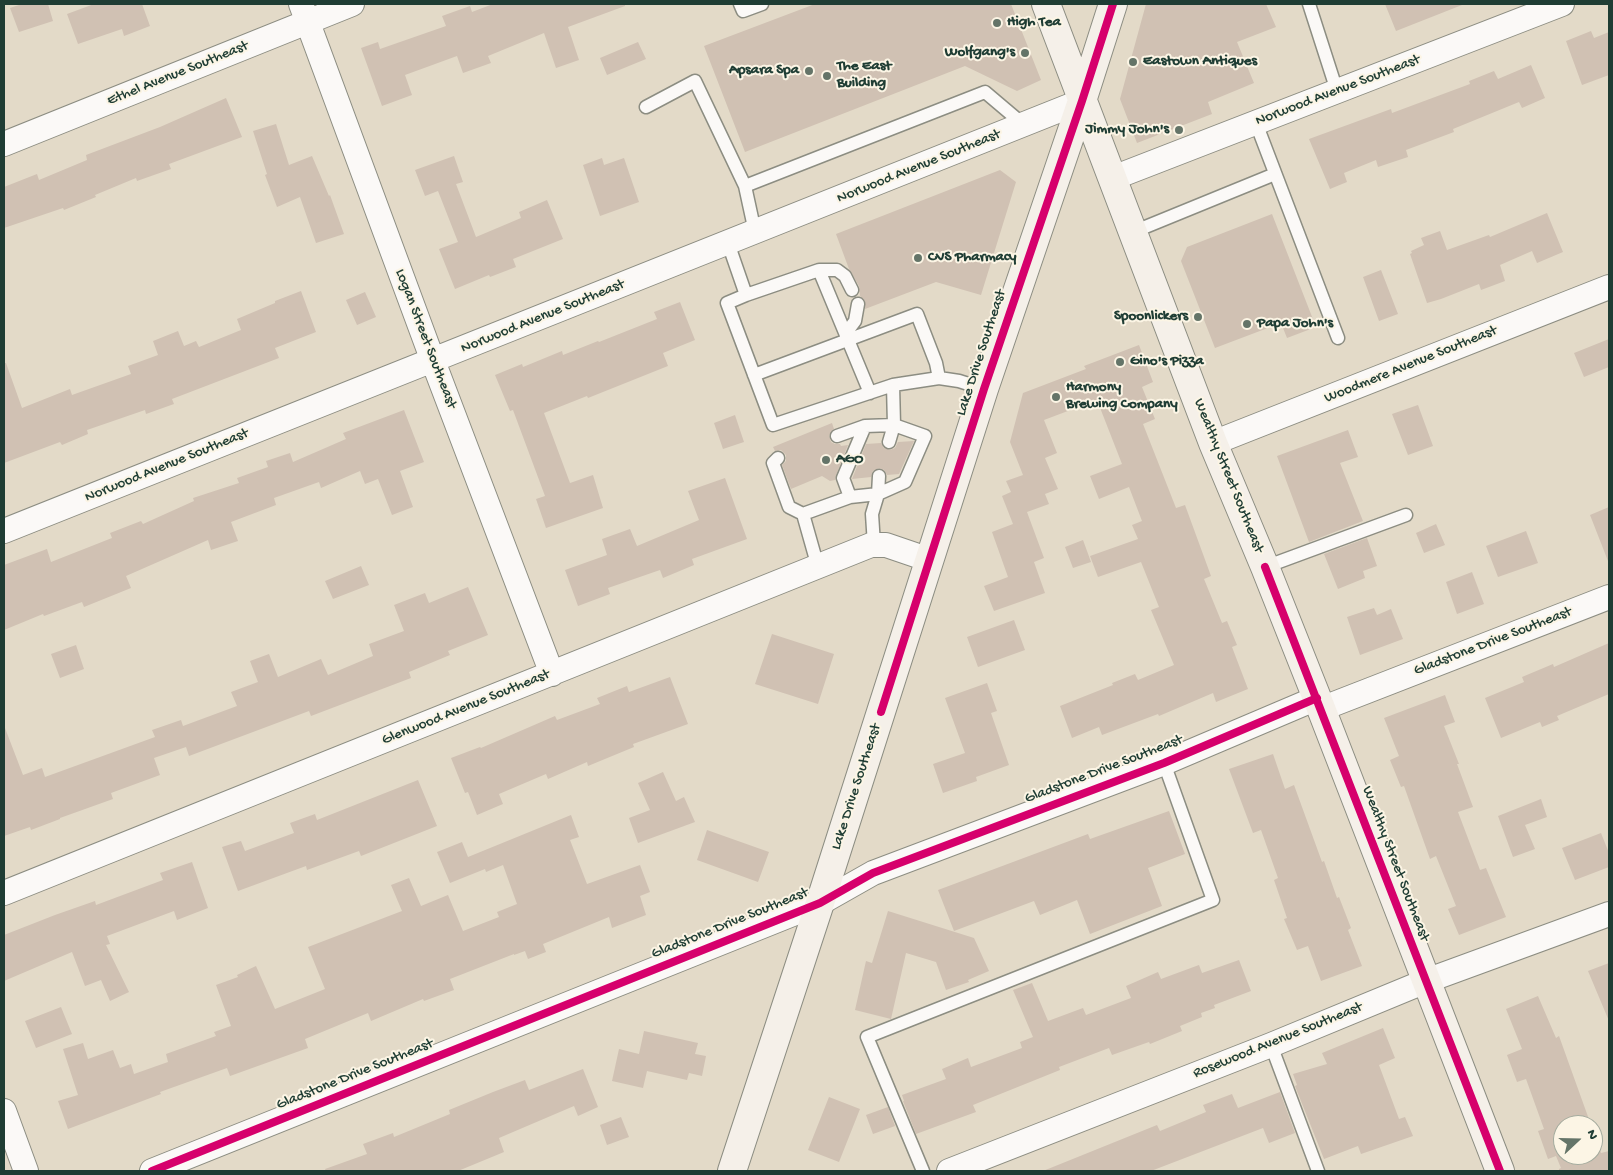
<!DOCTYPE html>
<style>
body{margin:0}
#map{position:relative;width:1613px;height:1175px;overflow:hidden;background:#e3dac8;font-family:"Gochi Hand",sans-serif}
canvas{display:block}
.frame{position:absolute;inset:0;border:5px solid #1f3d34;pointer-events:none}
.north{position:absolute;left:1553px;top:1115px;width:50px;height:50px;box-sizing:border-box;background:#fcf5e5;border:1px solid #a4ab9e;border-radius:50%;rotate:69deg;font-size:14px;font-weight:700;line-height:20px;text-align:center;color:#1f3d34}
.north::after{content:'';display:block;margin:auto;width:18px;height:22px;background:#647468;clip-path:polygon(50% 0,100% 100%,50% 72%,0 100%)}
</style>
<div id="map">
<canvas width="1613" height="1175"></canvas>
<div class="frame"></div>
<div class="north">N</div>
</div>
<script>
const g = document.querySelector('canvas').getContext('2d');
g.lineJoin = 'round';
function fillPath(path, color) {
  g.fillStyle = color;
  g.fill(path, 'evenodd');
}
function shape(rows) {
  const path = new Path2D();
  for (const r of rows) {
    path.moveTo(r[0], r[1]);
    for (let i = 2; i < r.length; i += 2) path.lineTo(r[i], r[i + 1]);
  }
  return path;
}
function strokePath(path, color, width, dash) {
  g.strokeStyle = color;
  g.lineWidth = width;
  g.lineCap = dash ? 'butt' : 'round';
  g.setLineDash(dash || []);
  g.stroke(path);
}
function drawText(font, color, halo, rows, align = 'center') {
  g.font = font + ' "Gochi Hand",sans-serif';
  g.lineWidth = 4;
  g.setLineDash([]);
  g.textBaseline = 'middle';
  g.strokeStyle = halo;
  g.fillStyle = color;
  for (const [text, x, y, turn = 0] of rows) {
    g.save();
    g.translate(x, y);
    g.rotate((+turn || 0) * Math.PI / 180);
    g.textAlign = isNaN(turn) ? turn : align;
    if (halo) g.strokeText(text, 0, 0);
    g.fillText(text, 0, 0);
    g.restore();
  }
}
const building = shape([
 [22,4,48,4,53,21,19,32,10,8],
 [94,4,142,4,150,26,124,36,122,29,78,44,67,14],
 [493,4,625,4,625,6,568,27,579,60,556,68,544,33,488,56,491,63,463,73,457,56,405,75,412,95,382,106,361,48,378,42,380,49,446,26,442,16,470,6,472,12],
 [815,4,1011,4,1041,80,1017,91,965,66,745,152,704,46],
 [1146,4,1266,4,1276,27,1237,42,1254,83,1208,102,1212,114,1137,143,1120,99],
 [1385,4,1462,4,1462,5,1396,31],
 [1591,31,1594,38,1609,32,1609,75,1582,85,1566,41],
 [638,42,646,59,607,75,600,58],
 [1531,65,1545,98,1522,108,1519,102,1453,129,1454,132,1406,150,1408,157,1378,167,1376,160,1344,173,1347,182,1330,189,1309,139,1391,109,1392,113,1470,84,1469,81,1494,71,1498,79],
 [226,98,242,137,169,164,171,169,137,181,136,178,95,195,96,197,64,210,63,208,4,228,4,187,37,174,39,180,87,160,86,155,160,127],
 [276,124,289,165,312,156,329,196,330,195,344,234,316,243,300,197,277,207,265,175,267,174,253,131],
 [454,156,463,182,456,184,476,237,521,218,519,212,547,200,563,239,513,259,516,267,490,277,489,275,455,289,439,249,458,242,438,191,425,196,415,170],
 [602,158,604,165,624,158,639,202,600,216,583,165],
 [1000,170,1016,182,981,295,936,282,865,309,865,301,860,296,859,286,849,269,836,234],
 [1547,213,1563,252,1537,263,1532,251,1500,265,1505,281,1481,290,1479,284,1441,299,1427,303,1410,254,1412,253,1411,251,1424,245,1421,238,1440,231,1447,250,1489,235,1490,237],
 [1272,214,1316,327,1287,338,1281,323,1215,348,1181,261,1187,247],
 [1381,270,1398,314,1379,321,1363,277],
 [301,291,316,332,275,348,279,358,172,399,174,404,146,414,145,410,87,430,88,434,62,445,60,442,4,463,4,363,6,363,22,408,70,389,72,395,131,374,128,366,158,355,153,341,178,331,184,346,196,341,199,347,241,330,237,319,275,303,275,301],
 [365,292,376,317,357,325,346,300],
 [680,302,695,340,663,353,668,366,588,398,587,396,544,413,570,483,593,475,603,508,546,528,536,499,545,496,513,410,510,411,495,375,522,364,523,367,562,351,563,355,598,341,599,342,657,319,654,312],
 [1609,339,1609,367,1584,377,1574,353],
 [1139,345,1153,382,1142,387,1155,419,1143,424,1176,508,1185,505,1211,576,1204,579,1222,623,1227,621,1237,645,1232,647,1248,689,1216,702,1213,693,1159,716,1158,714,1102,735,1099,727,1072,738,1060,706,1113,685,1112,683,1135,674,1138,680,1174,665,1151,610,1159,607,1141,562,1098,577,1090,556,1138,539,1132,525,1142,521,1129,487,1099,499,1090,476,1122,464,1097,400,1044,420,1057,453,1045,458,1058,489,1045,494,1049,504,1027,512,1044,558,1034,562,1045,593,994,611,984,586,1008,577,992,532,1013,524,1002,496,1011,492,1006,481,1023,475,1010,442,1023,393,1086,369,1084,366],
 [1418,405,1433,446,1408,455,1392,414],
 [404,410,424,462,400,471,413,507,392,515,378,479,365,484,360,471,321,488,319,482,274,498,276,505,231,522,238,541,211,550,208,540,126,576,131,588,84,607,82,602,44,616,43,614,4,630,4,565,47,549,51,562,112,538,110,533,141,521,143,524,194,501,193,498,239,483,237,478,268,467,266,461,290,453,293,462,346,439,343,433],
 [735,415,744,442,723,449,714,423],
 [832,423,834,429,829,435,831,442,835,444,840,444,841,446,848,445,836,475,835,480,830,481,822,476,791,489,782,465,786,461,786,455,781,450,775,451,773,447],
 [1348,430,1358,457,1340,463,1363,521,1309,542,1277,456],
 [914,441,899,474,887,475,884,470,879,468,873,471,871,477,852,479,866,444,881,443,884,448,890,450,895,448,898,442],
 [725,478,747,539,692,559,694,565,663,578,660,570,608,588,610,594,578,606,565,570,607,555,602,539,630,529,637,546,699,520,688,491],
 [1609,507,1609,561,1608,561,1590,515],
 [1436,524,1445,545,1424,553,1416,533],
 [1526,531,1538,563,1498,577,1486,546],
 [1367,538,1377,566,1363,571,1365,578,1338,589,1324,554],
 [1083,540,1091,562,1073,568,1065,547],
 [361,566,369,585,333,599,325,581],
 [1472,572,1484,604,1457,614,1446,582],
 [468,587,488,635,448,651,450,655,409,672,411,678,311,716,309,711,189,756,186,747,154,758,160,775,111,793,113,799,60,818,60,819,31,830,30,827,4,836,4,728,5,728,23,775,42,768,45,777,155,737,152,730,181,720,183,726,237,706,231,692,258,682,250,661,269,654,278,677,321,659,328,675,373,656,369,644,404,631,394,605,425,593,429,603],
 [1374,608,1377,615,1391,609,1403,639,1360,655,1347,617],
 [1014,620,1025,650,978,667,967,637],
 [772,634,834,654,818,704,755,684],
 [1609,643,1609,694,1557,716,1559,720,1542,727,1540,722,1501,738,1485,698,1524,682,1522,677,1553,664,1554,667],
 [76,645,84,669,60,678,51,654],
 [670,677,688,724,633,744,634,747,588,766,587,762,548,779,546,774,499,794,503,804,477,815,468,792,465,793,451,758,480,747,481,748,555,716,557,720,600,704,597,698,627,686,629,692],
 [987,683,997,711,991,713,1009,765,976,777,977,781,943,793,933,764,965,753,945,698],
 [1445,695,1455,722,1444,726,1459,764,1457,764,1473,807,1458,812,1480,870,1486,868,1506,917,1459,935,1448,909,1456,906,1436,856,1430,859,1404,786,1401,787,1390,760,1399,756,1384,718],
 [1273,754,1285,789,1294,785,1322,862,1324,861,1337,898,1339,897,1351,928,1348,930,1362,966,1321,981,1308,946,1297,950,1284,919,1287,918,1274,880,1278,878,1261,830,1253,833,1229,769],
 [663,772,676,801,684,797,695,822,638,843,629,818,650,810,638,783],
 [418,780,437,826,361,856,359,851,307,870,306,866,238,891,222,847,241,841,245,851,294,833,290,823,315,814,317,820],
 [1541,799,1547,817,1525,825,1535,849,1513,857,1498,816],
 [1169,811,1185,854,1148,868,1162,906,1090,934,1077,900,1040,915,1034,901,954,931,938,890,1088,834,1090,839],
 [571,815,579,837,570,840,587,884,640,865,650,892,640,896,646,915,612,928,609,917,543,944,546,952,528,959,525,951,514,955,514,954,450,979,454,990,424,1001,423,999,371,1021,368,1013,305,1039,308,1048,230,1076,227,1068,160,1092,161,1094,68,1129,58,1101,78,1095,63,1049,83,1043,88,1059,113,1050,120,1068,131,1064,134,1074,168,1062,166,1054,216,1036,214,1032,231,1026,216,985,238,977,237,975,256,966,275,1009,325,989,308,947,402,911,391,885,409,878,421,906,448,895,463,931,499,917,497,912,517,904,503,865,486,872,485,869,450,883,437,852,462,842,468,857],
 [707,830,769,852,758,882,697,860],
 [1601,833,1609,853,1609,867,1575,880,1562,848],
 [192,862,208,908,177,920,174,911,107,936,110,944,106,945,129,992,110,1001,101,980,85,986,72,952,4,981,4,935,55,915,95,901,96,905,163,880,160,873],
 [888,911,974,938,989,971,968,980,969,982,946,990,936,962,906,953,891,1019,855,1010,866,961,872,963],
 [1239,960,1251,991,1214,1005,1215,1008,1201,1013,1202,1017,1180,1026,1182,1031,1150,1044,1149,1042,1112,1055,1109,1048,1059,1067,1060,1070,973,1105,976,1112,916,1134,903,1101,904,1101,902,1095,946,1079,942,1069,968,1058,971,1067,1022,1048,1020,1042,1033,1037,1013,990,1032,983,1048,1021,1083,1008,1086,1015,1131,998,1126,986,1158,972,1161,979,1199,965,1202,973],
 [1609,963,1609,1021,1588,971],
 [1538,996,1556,1038,1559,1036,1591,1125,1563,1125,1563,1155,1593,1155,1593,1131,1601,1153,1609,1151,1609,1171,1559,1171,1559,1169,1561,1168,1556,1156,1548,1159,1538,1131,1544,1129,1526,1079,1517,1082,1507,1055,1522,1049,1506,1009],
 [61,1007,72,1034,36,1048,25,1021],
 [1383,1028,1395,1058,1379,1065,1399,1119,1405,1117,1413,1136,1361,1154,1358,1146,1324,1159,1295,1086,1297,1085,1293,1074,1327,1064,1322,1053],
 [644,1031,698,1043,695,1054,706,1056,702,1076,689,1073,687,1080,647,1071,643,1088,612,1081,619,1049,639,1054],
 [583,1069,598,1107,578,1116,574,1106,499,1138,504,1152,458,1171,326,1171,325,1169,367,1154,363,1144,393,1133,394,1137,450,1114,449,1110,493,1092,525,1080,529,1090],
 [1280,1092,1295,1133,1269,1143,1263,1128,1151,1171,1043,1171,1157,1125,1160,1131,1206,1112,1203,1105,1232,1094,1238,1108],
 [829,1097,860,1109,839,1162,808,1150],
 [888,1107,895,1126,873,1134,866,1115],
 [621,1117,629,1137,607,1145,600,1125]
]);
const service = shape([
 [740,4,743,11,762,4],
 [1309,4,1337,91],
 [646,107,695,81,745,186,755,232],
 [1256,123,1338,338],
 [745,186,985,92,1024,125],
 [1133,232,1275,174],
 [728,243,746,295,727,303,773,425,893,385,939,378,959,381,984,389],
 [819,270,837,270,845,276,852,290],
 [746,295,819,270,870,393],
 [846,333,855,321,858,304],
 [754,375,917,314,936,363,939,378],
 [837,436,865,426],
 [778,458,773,463,789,507,803,514,850,497],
 [879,476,878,494,850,497,843,478,865,426,894,425,889,442],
 [803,514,818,567],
 [874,545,872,514,878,494,905,482,925,436,894,425,893,385],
 [1265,567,1406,515],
 [1271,1045,1318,1171],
 [923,1171,867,1037,1213,900,1164,763]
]);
const minor = shape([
 [301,4,433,361,552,674],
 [4,144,352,4],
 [1113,178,1562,4],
 [1213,443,1609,287],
 [4,531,1082,101],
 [1321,709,1609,597],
 [4,893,871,545,886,545,930,560],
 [4,1111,26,1171],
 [152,1171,820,903,873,873,1164,763,1317,698],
 [949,1171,1271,1045,1426,981,1609,914]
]);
const secondary = shape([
 [1046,4,1213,443,1265,567,1317,698,1500,1171],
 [732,1171,820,903,984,389,1082,101,1113,4]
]);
const cycleway = shape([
 [1265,567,1500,1171],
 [881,712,984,389,1082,101,1113,4],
 [152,1171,820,903,873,873,1164,763,1317,698]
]);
const markers = [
 [997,23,5,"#647468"],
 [1025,53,5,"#647468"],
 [1133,62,5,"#647468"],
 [809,71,5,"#647468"],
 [827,76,5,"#647468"],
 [1179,130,5,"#647468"],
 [918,258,5,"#647468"],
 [1198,317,5,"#647468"],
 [1247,324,5,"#647468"],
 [1120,362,5,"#647468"],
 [1056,397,5,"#647468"],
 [826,460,5,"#647468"]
];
const poiNames = [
 ["High Tea",1007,23],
 ["Wolfgang's",1015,53,"right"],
 ["Eastown Antiques",1143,62],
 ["The East",837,67],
 ["Building",837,84],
 ["Apsara Spa",799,71,"right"],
 ["Jimmy John's",1169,130,"right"],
 ["CVS Pharmacy",928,258],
 ["Spoonlickers",1188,317,"right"],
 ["Papa John's",1257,324],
 ["Gino's Pizza",1130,362],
 ["Harmony",1066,388],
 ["Brewing Company",1066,405],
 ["AGO",836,460]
];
const streetNames = [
 ["Ethel Avenue Southeast",178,74,-22],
 ["Norwood Avenue Southeast",1338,91,-21],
 ["Norwood Avenue Southeast",919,167,-22],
 ["Norwood Avenue Southeast",543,317,-22],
 ["Logan Street Southeast",425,339,69],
 ["Lake Drive Southeast",982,353,-72],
 ["Woodmere Avenue Southeast",1411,365,-22],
 ["Norwood Avenue Southeast",167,466,-22],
 ["Wealthy Street Southeast",1228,476,68],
 ["Gladstone Drive Southeast",1493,642,-21],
 ["Glenwood Avenue Southeast",466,708,-22],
 ["Gladstone Drive Southeast",1104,770,-21],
 ["Lake Drive Southeast",857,787,-72],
 ["Wealthy Street Southeast",1395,864,69],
 ["Gladstone Drive Southeast",730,924,-22],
 ["Rosewood Avenue Southeast",1278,1041,-22],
 ["Gladstone Drive Southeast",355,1075,-22]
];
fillPath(building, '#d0c1b3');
strokePath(service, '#8c8d82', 15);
strokePath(minor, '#8c8d82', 26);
strokePath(secondary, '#8c8d82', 30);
strokePath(service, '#fbf9f7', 12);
strokePath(minor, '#fbf9f7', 24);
strokePath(secondary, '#f5f0e9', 28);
strokePath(cycleway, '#d6006c', 8);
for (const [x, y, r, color] of markers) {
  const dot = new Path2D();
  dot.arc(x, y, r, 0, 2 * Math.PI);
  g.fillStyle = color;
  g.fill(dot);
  strokePath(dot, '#fcf5e5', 2);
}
drawText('bold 15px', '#1f3d34', '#fcf5e5', poiNames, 'left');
drawText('15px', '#1f3d34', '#fcf5e5', streetNames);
</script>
